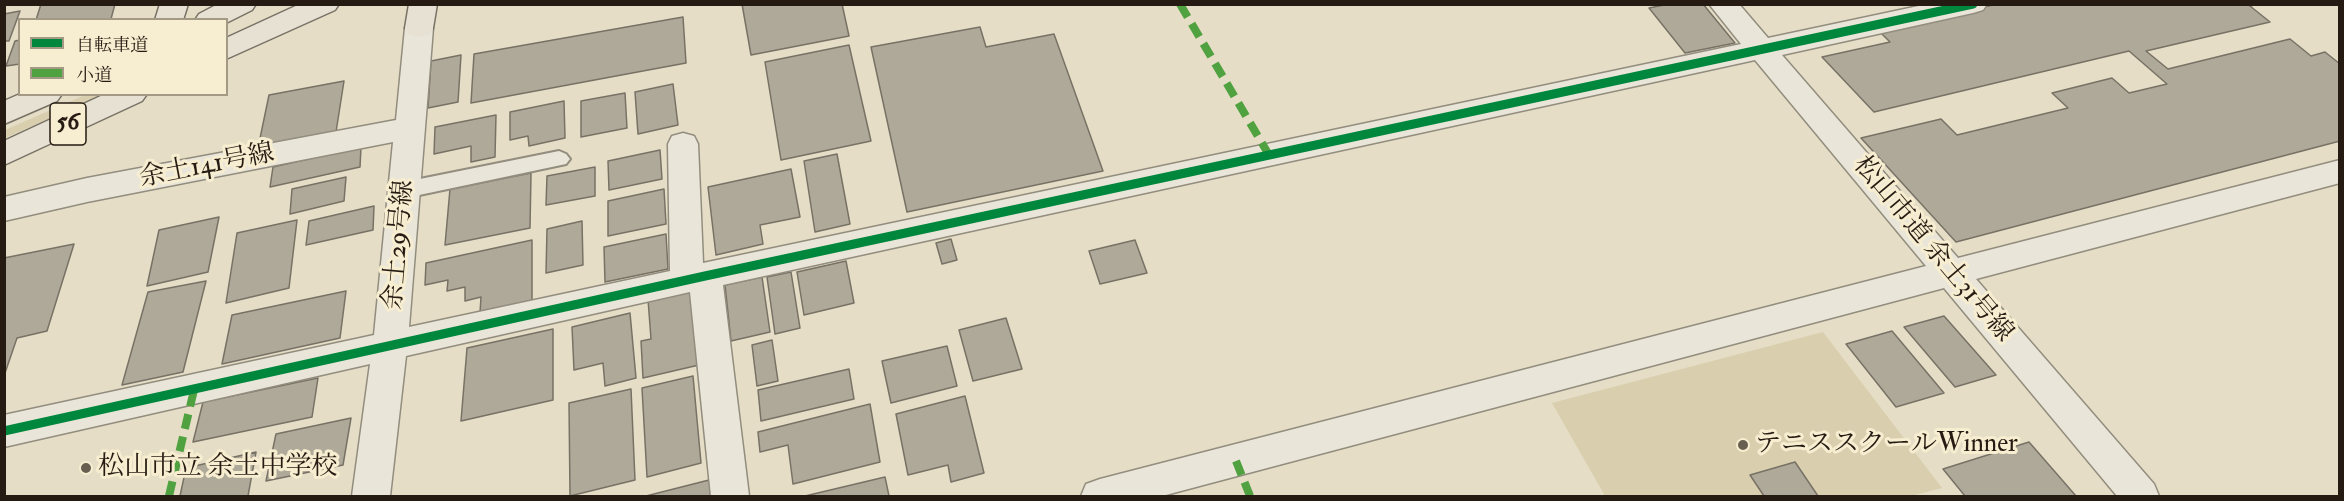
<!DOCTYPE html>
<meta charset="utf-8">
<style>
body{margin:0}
#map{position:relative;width:2344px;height:501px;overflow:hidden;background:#e5ddc5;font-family:"IM FELL Double Pica","Noto Serif JP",serif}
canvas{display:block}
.frame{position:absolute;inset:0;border:6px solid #251b12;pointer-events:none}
.legend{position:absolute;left:18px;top:18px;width:210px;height:78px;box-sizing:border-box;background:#f7edd0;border:2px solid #a39984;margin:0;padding:8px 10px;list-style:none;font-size:18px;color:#251b12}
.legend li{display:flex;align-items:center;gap:12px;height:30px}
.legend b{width:30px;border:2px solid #a39984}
</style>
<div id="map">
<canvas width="2344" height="501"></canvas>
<div class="frame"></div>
<ul class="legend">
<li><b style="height:8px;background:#00873e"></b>自転車道</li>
<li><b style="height:8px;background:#50a13f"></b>小道</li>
</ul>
</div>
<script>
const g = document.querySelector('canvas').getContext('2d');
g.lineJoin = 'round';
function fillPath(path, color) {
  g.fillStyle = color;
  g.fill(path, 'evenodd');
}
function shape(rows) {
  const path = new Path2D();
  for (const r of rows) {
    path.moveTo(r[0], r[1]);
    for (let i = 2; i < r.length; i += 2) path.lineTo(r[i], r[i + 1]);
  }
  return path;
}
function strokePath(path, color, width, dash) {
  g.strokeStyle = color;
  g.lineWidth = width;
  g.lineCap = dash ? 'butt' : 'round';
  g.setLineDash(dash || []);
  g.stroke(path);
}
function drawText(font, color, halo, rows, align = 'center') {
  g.font = font + ' "IM FELL Double Pica","Noto Serif JP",serif';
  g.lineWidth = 6;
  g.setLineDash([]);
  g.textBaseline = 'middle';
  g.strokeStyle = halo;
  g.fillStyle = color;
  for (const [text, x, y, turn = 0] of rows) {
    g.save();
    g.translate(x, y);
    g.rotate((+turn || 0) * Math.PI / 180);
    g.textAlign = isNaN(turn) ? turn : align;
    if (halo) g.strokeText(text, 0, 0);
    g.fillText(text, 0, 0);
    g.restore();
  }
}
const green = shape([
 [85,95,102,95,5,138,5,130],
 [1823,332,1942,488,1911,496,1605,496,1552,403]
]);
const building = shape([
 [41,4,115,4,111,19,36,20,41,4],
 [742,4,842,4,849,36,751,55,742,4],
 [1669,4,1703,4,1735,43,1685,53,1649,8,1669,4],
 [1997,4,2258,4,2250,6,2270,22,2146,51,2168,69,2290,39,2311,56,2325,52,2340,64,2340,141,1956,242,1861,138,1941,119,1957,135,2068,108,2052,93,2112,78,2129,93,2167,84,2129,51,1874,112,1822,57,1890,42,1879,31,1997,4],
 [20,11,9,41,4,41,4,14,20,11],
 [683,17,686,63,471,103,474,54,683,17],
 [980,27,986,47,1054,34,1103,171,907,212,871,47,980,27],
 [20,40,20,64,6,66,15,41,20,40],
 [849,45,871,141,781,160,765,62,849,45],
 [461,55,458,102,428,108,431,61,461,55],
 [344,81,336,132,258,148,269,95,344,81],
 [673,84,678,125,638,134,635,92,673,84],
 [625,93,627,128,581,137,581,101,625,93],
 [564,101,565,138,529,146,528,136,510,140,510,112,564,101],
 [496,115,495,157,471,162,471,146,434,154,435,127,496,115],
 [361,147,360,167,270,187,273,167,361,147],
 [660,150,662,179,609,190,608,161,660,150],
 [837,154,850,224,815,232,804,161,837,154],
 [595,167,595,196,546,205,547,176,595,167],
 [791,169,800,217,760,225,763,244,716,255,708,187,791,169],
 [531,173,530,228,445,245,450,189,531,173],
 [346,177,344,201,290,214,292,189,346,177],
 [664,189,666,224,608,236,608,201,664,189],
 [374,206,373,230,306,245,309,221,374,206],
 [219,217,208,272,147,286,159,230,219,217],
 [297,220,289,288,226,303,237,233,297,220],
 [582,221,583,265,546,273,547,229,582,221],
 [666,234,668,269,605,282,604,247,666,234],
 [951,239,957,260,942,264,936,243,951,239],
 [532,240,532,301,480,313,481,297,465,301,465,287,447,291,448,280,425,285,426,263,532,240],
 [1135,240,1147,273,1100,284,1089,251,1135,240],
 [74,244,47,331,17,338,4,376,4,258,74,244],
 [846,261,854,303,804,315,797,272,846,261],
 [791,272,800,328,775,334,767,277,791,272],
 [762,277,770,332,731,341,725,285,762,277],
 [206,281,183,372,122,385,148,292,206,281],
 [691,289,699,365,643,378,641,341,651,339,648,299,691,289],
 [346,291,340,338,222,364,232,315,346,291],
 [630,313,636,378,605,386,603,363,574,370,572,327,630,313],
 [1944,316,1996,375,1955,387,1904,327,1944,316],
 [1006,318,1022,369,973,381,959,330,1006,318],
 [553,329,553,400,461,421,467,348,553,329],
 [1892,331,1944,393,1896,407,1846,344,1892,331],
 [772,340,778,381,757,386,752,345,772,340],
 [947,346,957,386,891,403,882,361,947,346],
 [849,369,854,399,761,421,758,390,849,369],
 [693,376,701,463,647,477,642,388,693,376],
 [318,378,312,417,193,442,203,402,318,378],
 [631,389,635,480,570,496,569,403,631,389],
 [965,396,984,473,951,482,948,465,908,475,896,414,965,396],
 [870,404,880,462,793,484,788,445,760,452,758,432,870,404],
 [351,418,343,465,266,481,276,434,351,418],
 [2029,442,2076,496,1965,496,1943,469,2029,442],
 [256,452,248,496,180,496,186,468,256,452],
 [1795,462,1818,496,1764,496,1750,475,1795,462],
 [885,477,889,496,805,496,885,477],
 [709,480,711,496,646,496,709,480]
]);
const service = shape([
 [559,151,566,154,570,159,566,164,405,198,397,196,394,190,397,184,405,182,559,151]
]);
const minor = shape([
 [1709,4,1739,4,1768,38,1928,4,1987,4,1983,10,1973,13,1782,55,1958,258,2340,160,2340,183,1976,279,2154,484,2159,496,2117,496,1944,288,1162,496,1081,496,1086,484,1100,479,1926,266,1755,60,723,285,749,496,711,496,690,292,406,356,390,496,352,496,370,364,4,447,4,415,374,335,393,142,87,202,4,221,4,197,87,178,396,120,405,28,409,21,419,19,429,21,433,28,409,327,670,271,668,144,672,136,683,133,694,136,698,144,703,263,1741,44,1709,4]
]);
const trunk = shape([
 [160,4,188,4,183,20,155,20,160,4],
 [218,4,256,4,252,10,226,23,226,20,195,20,199,14,218,4],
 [300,4,339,4,335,10,226,59,226,38,300,4],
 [409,4,437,4,433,28,429,35,419,37,409,35,405,28,409,4],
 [20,94,62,94,57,101,4,124,4,101,20,94],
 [105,94,147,94,142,101,4,165,4,141,105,94]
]);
const quiet = shape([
 [1180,4,1269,155],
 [1236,461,1250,496],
 [169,496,194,390]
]);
const cycleway = shape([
 [4,431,705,276,1973,4]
]);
const markers = [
 [1743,445,6,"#685f51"],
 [86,468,6,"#685f51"]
];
const shields = [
 [68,124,36]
];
const shieldNames = [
 ["56",68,124]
];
const streetNames = [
 ["余土141号線",207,167,-11],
 ["余土29号線",400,245,-85],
 ["松山市道 余土31号線",1932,250,50]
];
const poiNames = [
 ["テニススクールWinner",1755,445],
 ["松山市立 余土中学校",98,468]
];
fillPath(green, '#d9ceae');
fillPath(building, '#afa999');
strokePath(building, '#787266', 1.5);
strokePath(service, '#928d7e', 4);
strokePath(minor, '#928d7e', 3);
strokePath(trunk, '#787266', 3);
fillPath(service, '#e9e6d9');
fillPath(minor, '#e9e6d9');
fillPath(trunk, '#e6e1d3');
strokePath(quiet, '#50a13f', 8, [15, 8]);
strokePath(cycleway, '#00873e', 9);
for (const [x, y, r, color] of markers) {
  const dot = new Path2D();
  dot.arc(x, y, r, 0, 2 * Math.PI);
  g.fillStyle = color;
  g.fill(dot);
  strokePath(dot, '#f7edd0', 2);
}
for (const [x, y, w] of shields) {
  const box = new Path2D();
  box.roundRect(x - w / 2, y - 21, w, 42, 4.5);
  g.fillStyle = '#f7edd0';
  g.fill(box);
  strokePath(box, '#251b12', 1.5);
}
drawText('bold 24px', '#251b12', null, shieldNames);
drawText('26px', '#251b12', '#f7edd0', streetNames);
drawText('26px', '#251b12', '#f7edd0', poiNames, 'left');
</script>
